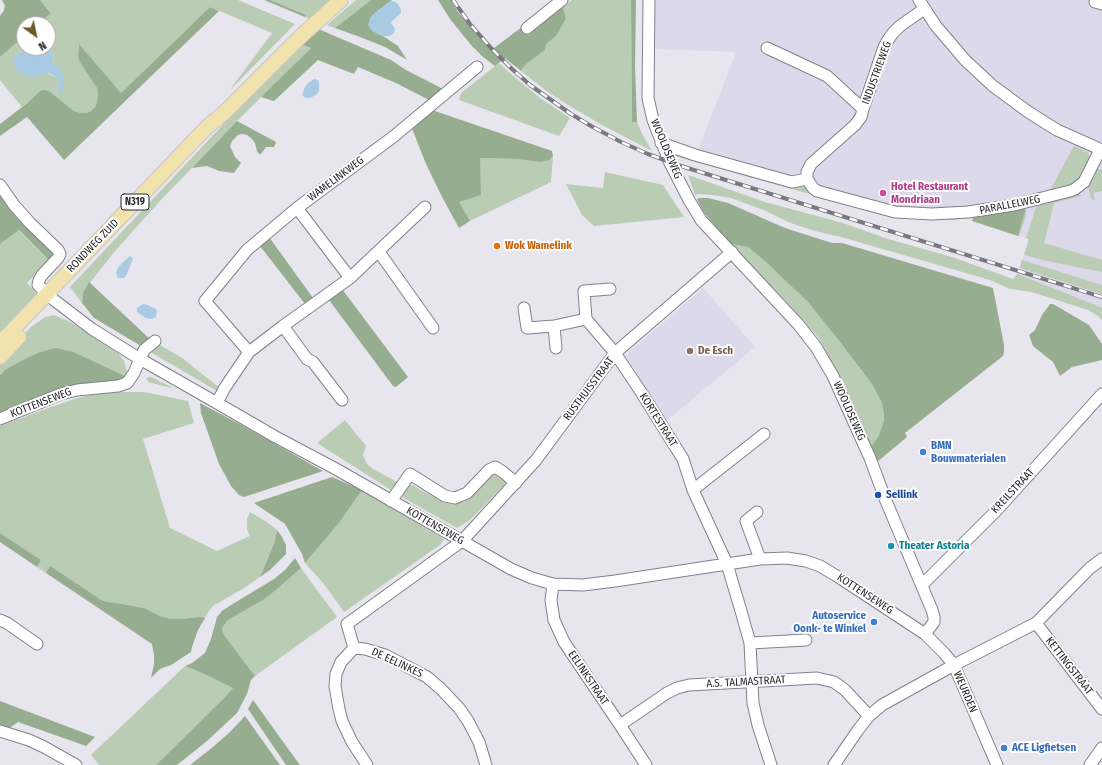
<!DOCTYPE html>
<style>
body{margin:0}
#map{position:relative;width:1102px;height:765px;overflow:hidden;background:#e7e6ef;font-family:"Fira Sans Condensed",sans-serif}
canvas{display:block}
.north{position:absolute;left:16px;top:16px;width:40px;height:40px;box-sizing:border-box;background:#fff;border:1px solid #a9a9aa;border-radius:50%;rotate:147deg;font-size:11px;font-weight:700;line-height:16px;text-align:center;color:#28282b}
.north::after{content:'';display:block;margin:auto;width:14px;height:18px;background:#6a5c29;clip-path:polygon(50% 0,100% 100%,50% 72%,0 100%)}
</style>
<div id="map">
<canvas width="1102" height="765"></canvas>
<div class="north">N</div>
</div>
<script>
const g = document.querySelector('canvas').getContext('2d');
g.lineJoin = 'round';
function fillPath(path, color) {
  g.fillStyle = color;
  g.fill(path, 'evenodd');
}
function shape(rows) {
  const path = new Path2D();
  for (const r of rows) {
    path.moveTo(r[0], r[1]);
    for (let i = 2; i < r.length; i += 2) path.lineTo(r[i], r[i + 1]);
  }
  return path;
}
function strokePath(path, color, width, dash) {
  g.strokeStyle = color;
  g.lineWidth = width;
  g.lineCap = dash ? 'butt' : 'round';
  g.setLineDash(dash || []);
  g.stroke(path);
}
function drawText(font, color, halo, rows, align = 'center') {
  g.font = font + ' "Fira Sans Condensed",sans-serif';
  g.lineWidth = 4;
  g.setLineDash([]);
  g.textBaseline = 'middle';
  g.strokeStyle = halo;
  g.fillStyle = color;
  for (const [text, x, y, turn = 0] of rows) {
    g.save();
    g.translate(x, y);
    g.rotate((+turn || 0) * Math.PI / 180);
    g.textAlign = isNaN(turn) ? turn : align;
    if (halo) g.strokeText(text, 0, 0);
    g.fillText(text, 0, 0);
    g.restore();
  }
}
const built = shape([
 [655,0,1102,0,1102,314,1015,280,1029,239,1018,236,1025,212,1024,208,973,218,949,220,923,219,884,215,694,161,736,52,655,49],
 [703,288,755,347,666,421,626,355]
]);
const green = shape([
 [40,0,238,0,295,24,229,91,272,33,210,7,121,93,79,45,78,56,79,61,83,67,94,82,97,88,98,94,97,102,95,107,91,111,87,113,81,113,74,111,49,91,40,91,22,107,0,80,0,57,24,36,25,48,15,56,47,73,56,77,59,79,59,82,56,92,57,93,61,70,54,63,53,59,54,56,50,48,48,47,48,24,38,24,51,12],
 [270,0,333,0,311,20,305,17,306,15],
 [356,0,371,0,335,28,327,25],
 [572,0,631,0,632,121,637,122,642,134,652,151,602,125,568,105,548,92,521,71,524,66,545,50,546,44,556,36,566,19,563,7],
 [301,44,311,48,237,121,159,202,115,251,86,288,83,293,82,303,70,287,298,45],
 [499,63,511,74,540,98,570,118,559,136,459,100,461,93],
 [1074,146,1087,152,1090,156,1090,158,1081,177,1073,184,1050,190],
 [673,151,765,178,766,181,787,187,790,185,802,184,882,214,1025,207,1026,209,1026,216,1019,236,1018,236,1025,212,993,215,973,218,949,220,923,219,884,215,675,156],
 [553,156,551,182,470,221,458,202,481,195,479,158,516,159,540,162,551,158],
 [1096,169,1102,170,1102,191,1093,193,1095,200,1093,200,1091,198,1087,183],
 [605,172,663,185,684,217,594,226,582,215,566,184,603,188],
 [688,175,765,202,843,223,888,239,952,257,1013,279,1017,274,1063,292,1102,308,1102,320,1098,316,1088,310,1032,292,1010,289,990,280,841,237,815,231,788,222,766,211,731,198,712,195,699,194,695,195],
 [1079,192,1081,196,1054,203,1044,243,1102,260,1102,272,1051,262,1024,255,1029,239,1026,238,1035,210,1037,206,1041,203],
 [18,230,49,260,27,283,37,294,0,335,0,244],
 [730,244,748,247,767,263,796,290,808,302,824,322,872,384,882,403,884,414,884,420,879,435,871,447,844,383,818,337,781,296],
 [1022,260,1102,285,1102,294,1020,268],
 [54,315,70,322,119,354,124,361,128,375,127,377,5,370,0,375,0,361,31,327,45,317],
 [155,342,182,358,220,388,217,391,147,350],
 [151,377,175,389,148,382,146,378],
 [121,392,144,392,188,401,194,423,143,439,170,528,217,551,250,536,247,529,247,519,250,512,267,522,277,530,275,541,260,577,244,588,213,606,208,612,205,618,199,617,180,619,171,619,160,616,144,608,122,604,103,601,50,567,46,573,37,567,41,560,0,533,0,426,40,411,77,398,96,394],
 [345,420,366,446,363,455,367,464,373,469,397,482,398,484,394,492,317,443],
 [497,474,508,481,470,520,457,528,402,497,407,487,410,485,412,485,447,503,464,502,470,498,493,475],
 [362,490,444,539,440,545,344,612,323,583,305,563,339,523],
 [301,568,337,617,255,676,227,639,223,633,222,628,228,620,263,600,275,591],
 [185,666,202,673,233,688,224,698,156,765,99,765,91,755]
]);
const forest = shape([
 [2,0,40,0,51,13,38,24,24,24,24,36,0,57,0,16,4,10,5,6],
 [264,0,270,0,306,15,305,17],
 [371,0,392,0,375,13,370,18,376,33,383,36,398,46,407,60,385,47,360,37,335,28],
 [438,0,451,0,458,12,484,42,494,48,522,27,528,35,563,7,566,19,556,36,546,44,545,50,524,66,521,71,505,58,495,66,483,57,471,45,450,19],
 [631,0,636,0,635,66,637,122,632,122],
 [210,7,219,11,64,160,27,117,0,136,0,124,26,104,40,91,44,90,49,91,74,111,81,113,87,113,91,111,95,107,97,102,98,94,97,88,79,61,78,56,79,44,121,93],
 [316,28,391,60,406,70,443,89,429,100,396,83,358,67,354,74,318,60,274,101,261,97,311,48,301,44],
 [432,110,552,151,553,156,549,160,540,162,516,159,480,158,481,195,459,202,470,221,459,228,442,197,426,164,411,126],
 [237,121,276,142,274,147,266,147,261,154,259,154,257,151,255,143,252,139,247,135,242,134,238,135,232,141,230,146,235,157,241,163,234,173,219,171,207,166,192,168],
 [0,194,31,231,54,255,49,260,19,230,0,244],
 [699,198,708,198,728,203,785,228,832,243,842,243,993,288,1004,345,1004,353,1003,356,905,433,907,437,877,462,871,447,879,435,884,420,884,414,882,403,872,384,839,341,808,302,767,263,748,247,730,244,703,211,697,199],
 [1025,208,1025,212,1018,236,972,221,973,218],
 [269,237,313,298,305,304,260,246],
 [89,282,151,340,141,346,94,318,82,303,83,293],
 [342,289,408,377,396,387,393,386,329,300],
 [1050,304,1053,304,1089,325,1102,344,1102,360,1072,367,1060,376,1053,362,1033,346,1029,335,1035,330,1042,315],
 [56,348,73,352,127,377,126,379,0,415,0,375,5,370,23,360,40,352],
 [200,403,245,427,323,471,244,497,239,495,231,486,219,464,201,413],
 [332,477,362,490,339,523,305,563,302,554,285,524,254,503],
 [277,530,282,537,286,545,286,554,270,570,260,577,275,541],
 [0,533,41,560,37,567,0,542],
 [295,558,301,568,275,591,263,600,228,620,222,628,223,633,227,639,255,676,251,680,247,694,237,713,207,741,177,765,156,765,224,698,233,688,202,673,185,666,192,663,205,653,211,639,217,617,222,611,231,605,274,579,286,569],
 [50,566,103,601,122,604,144,608,160,616,171,619,180,619,199,617,205,618,198,630,192,647,191,652,171,665,160,669,151,678,154,664,154,655,152,644,46,573],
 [253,700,297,761,300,765,286,765,248,709],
 [0,701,95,737,86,746,18,722,4,732,0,730],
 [245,716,280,765,190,765,213,747,231,731]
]);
const water = shape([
 [391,1,395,2,398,4,401,10,401,13,392,21,391,23,395,28,394,33,390,36,383,36,372,31,368,25,369,22,370,18,375,13],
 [48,47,53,53,54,63,61,70,63,76,63,87,61,92,59,94,56,92,59,82,59,79,56,77,49,73,35,77,26,76,16,69,13,62,15,56,25,48,35,48,38,49,41,48,48,48],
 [314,79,318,80,319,82,319,91,317,94,312,97,307,98,304,97,302,95,303,92,305,87,308,83],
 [130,256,133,258,127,274,124,278,118,278,116,273,117,269,122,263],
 [143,304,148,305,156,309,157,311,156,317,152,319,146,318,137,312,137,308]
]);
const minor = shape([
 [649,0,648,98,653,120,669,161,689,200,701,220,798,324,816,347,833,376,870,458,886,501,932,610,934,617,934,622,925,634],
 [919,0,936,26,954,47,965,60,993,86,1027,111,1041,120,1057,130,1102,150],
 [1095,2,1102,4],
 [527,28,562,0],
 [767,48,827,76,863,109,884,47,888,40,893,33,900,26,924,9],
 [863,109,861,117,855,125,811,164,807,172,807,179,813,188,817,191,895,212,932,214,968,212,1014,205,1070,191,1075,189,1084,182,1100,150],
 [661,143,695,155,792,182,807,179],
 [0,185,14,205,30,223,58,250,60,254,58,258,42,275,39,280,38,285,54,300,92,329,140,359,217,403,274,436,336,469,511,569,532,578,553,584,583,585,615,581,760,559,787,558,806,561,820,566,840,578,925,634,944,653,954,665,997,765],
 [297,208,350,278],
 [379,252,433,328],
 [524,308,527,328,554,326,586,319,615,353,643,395,683,459,693,490,727,564,741,611,750,643,753,703,758,725,771,765],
 [586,319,584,291,610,289],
 [283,326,307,359,313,362,342,400],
 [554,326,556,348],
 [249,352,205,301,247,250,297,208,393,137,477,67],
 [217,403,224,389,249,352,283,326,350,278,425,207],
 [0,419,61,394,77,390,118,386,127,383,134,373,140,359,144,350,155,341],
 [693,490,764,434],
 [391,501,410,474,445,496,455,498,467,493,489,470,495,467,503,472,516,483],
 [757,512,746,521,760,559],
 [553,584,551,600,554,620,564,642,620,725,646,765],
 [922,585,996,511,1102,394],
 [0,620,7,623,37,644],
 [1036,623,1102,709],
 [750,643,806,640],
 [354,648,347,624,462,541,536,460,615,353,732,252],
 [620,725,667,693,677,688,689,685,817,678,834,682,845,690,869,716],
 [0,731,29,740,44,747,76,765],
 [367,765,352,742,342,721,339,709,335,686,336,674,341,662,354,648,365,649,385,655,408,667,427,677,441,689,459,708,468,721,479,742,486,765],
 [834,765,858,730,869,716,882,705,954,665,1036,623,1090,568,1102,559],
 [1090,765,1102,748]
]);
const major = shape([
 [0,343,207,127,225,112,299,38,341,0],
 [0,357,19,337]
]);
const rail = shape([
 [453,0,470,24,491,48,512,69,530,85,571,114,591,126,621,142,648,154,681,166,1102,297]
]);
const markers = [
 [883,193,4,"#d1479c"],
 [497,246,4,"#e8710a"],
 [690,351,4,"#8d6e63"],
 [923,452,4,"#3f7fe0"],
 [878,495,4,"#1a4fb4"],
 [891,546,4,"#0f9aa8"],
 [874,622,4,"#3f7fe0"],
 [1004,748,4,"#3f7fe0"]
];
const shields = [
 [135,202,28]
];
const shieldNames = [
 ["N319",135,202]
];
const streetNames = [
 ["INDUSTRIEWEG",877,73,-70],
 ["WOOLDSEWEG",666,149,67],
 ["WAMELINKWEG",336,179,-37],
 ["PARALLELWEG",1010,205,-11],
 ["RONDWEG ZUID",93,246,-46],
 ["RUSTHUISSTRAAT",589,389,-53],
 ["KOTTENSEWEG",41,403,-21],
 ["WOOLDSEWEG",849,411,66],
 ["KORTESTRAAT",658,420,58],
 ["KREILSTRAAT",1013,491,-47],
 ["KOTTENSEWEG",435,526,30],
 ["KOTTENSEWEG",865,594,33],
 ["DE EELINKES",397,663,25],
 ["KETTINGSTRAAT",1069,666,52],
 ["EELINKSTRAAT",588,678,56],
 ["A.S. TALMASTRAAT",746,682,-3],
 ["WEURDEN",965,692,67]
];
const hotelNames = [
 ["Hotel Restaurant",891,187],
 ["Mondriaan",891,200]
];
const foodNames = [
 ["Wok Wamelink",505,246]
];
const educationNames = [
 ["De Esch",698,351]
];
const shopNames = [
 ["BMN",931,446],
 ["Bouwmaterialen",931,459],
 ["Autoservice",866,616,"right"],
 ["Oonk- te Winkel",866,629,"right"],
 ["ACE Ligfietsen",1012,748]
];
const transitNames = [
 ["Sellink",886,495]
];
const cultureNames = [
 ["Theater Astoria",899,546]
];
fillPath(built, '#dcd9ea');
fillPath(green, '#baccb3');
fillPath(forest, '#97ad8f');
fillPath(water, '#a8cae2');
strokePath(minor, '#828189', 13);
strokePath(major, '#c7c7c8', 16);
strokePath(minor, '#fff', 11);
strokePath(major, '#f1e2ae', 14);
strokePath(rail, '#79797f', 4);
strokePath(rail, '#fff', 2.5, [8]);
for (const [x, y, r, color] of markers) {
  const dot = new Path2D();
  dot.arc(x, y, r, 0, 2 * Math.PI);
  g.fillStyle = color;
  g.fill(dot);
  strokePath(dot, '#fff', 1.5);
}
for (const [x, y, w] of shields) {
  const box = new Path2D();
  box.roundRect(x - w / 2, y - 8, w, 16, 3);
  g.fillStyle = '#fff';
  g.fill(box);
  strokePath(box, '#28282b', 1);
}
drawText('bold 10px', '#28282b', null, shieldNames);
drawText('11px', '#28282b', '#fff', streetNames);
drawText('bold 11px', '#b23c85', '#fff', hotelNames, 'left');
drawText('bold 11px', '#c56008', '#fff', foodNames, 'left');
drawText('bold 11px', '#785e54', '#fff', educationNames, 'left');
drawText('bold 11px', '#366cbe', '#fff', shopNames, 'left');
drawText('bold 11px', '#164399', '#fff', transitNames, 'left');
drawText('bold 11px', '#0d838f', '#fff', cultureNames, 'left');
</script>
